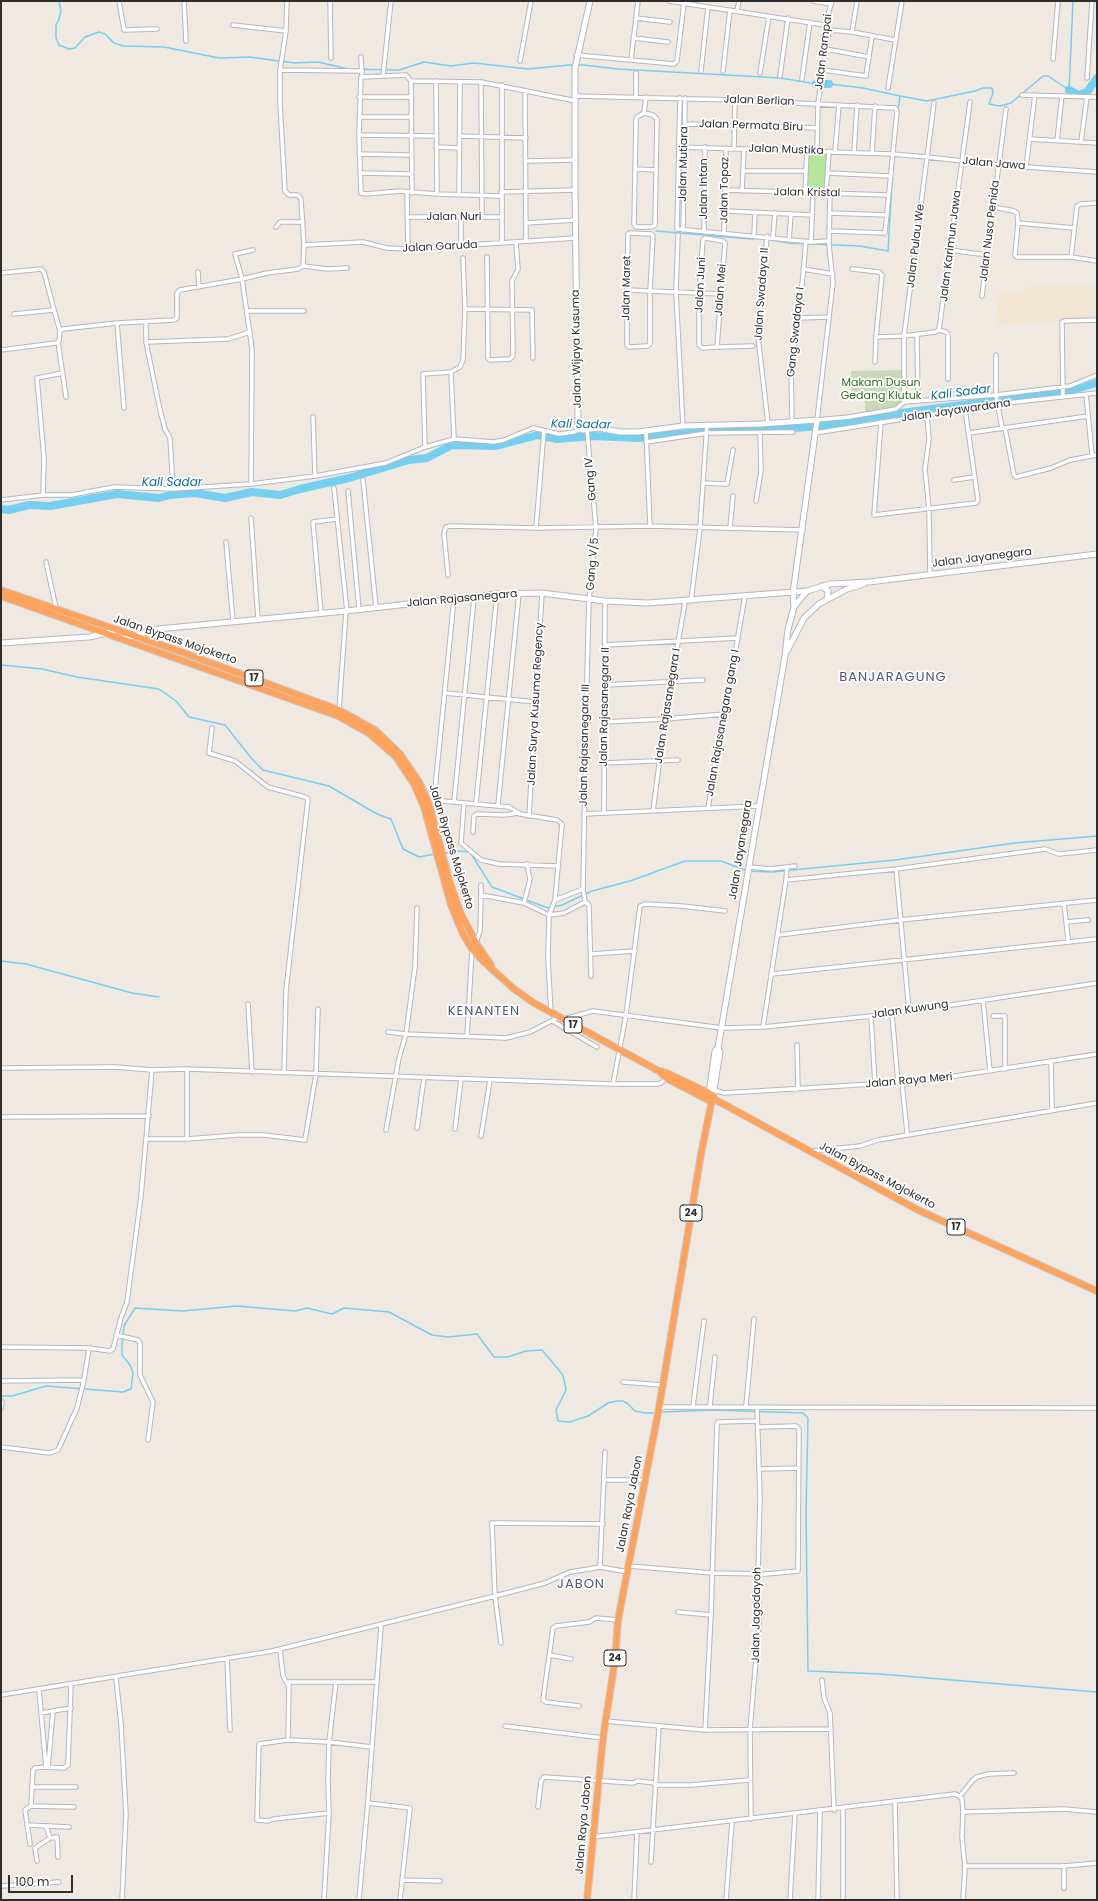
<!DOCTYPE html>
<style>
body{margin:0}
#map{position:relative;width:1098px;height:1901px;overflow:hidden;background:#efe9e1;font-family:Poppins,sans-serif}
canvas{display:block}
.frame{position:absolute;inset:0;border:2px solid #2e2e2e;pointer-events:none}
.scale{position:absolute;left:8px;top:1875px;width:65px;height:18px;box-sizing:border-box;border:2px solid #2e2e2e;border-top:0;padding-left:5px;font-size:12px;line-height:14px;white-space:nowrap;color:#2e2e2e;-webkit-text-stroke:3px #fff;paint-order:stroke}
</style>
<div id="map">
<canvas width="1098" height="1901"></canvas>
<div class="frame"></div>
<div class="scale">100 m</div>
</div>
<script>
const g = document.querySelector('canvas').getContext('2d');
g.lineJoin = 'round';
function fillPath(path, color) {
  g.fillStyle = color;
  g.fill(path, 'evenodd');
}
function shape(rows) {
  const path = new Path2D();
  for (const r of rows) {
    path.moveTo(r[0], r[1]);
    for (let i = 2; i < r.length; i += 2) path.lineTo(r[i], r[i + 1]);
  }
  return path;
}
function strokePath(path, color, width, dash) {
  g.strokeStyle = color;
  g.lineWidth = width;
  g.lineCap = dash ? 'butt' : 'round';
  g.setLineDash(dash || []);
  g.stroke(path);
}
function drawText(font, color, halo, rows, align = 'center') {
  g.font = font + ' Poppins,sans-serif';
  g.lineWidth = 3.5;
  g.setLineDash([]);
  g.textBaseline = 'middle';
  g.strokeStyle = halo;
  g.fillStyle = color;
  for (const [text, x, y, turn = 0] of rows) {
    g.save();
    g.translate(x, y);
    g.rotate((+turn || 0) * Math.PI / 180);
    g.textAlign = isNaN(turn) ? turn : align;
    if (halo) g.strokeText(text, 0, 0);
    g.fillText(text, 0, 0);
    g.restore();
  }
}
const education = shape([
 [1069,285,1097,286,1097,320,995,326,1000,292,1023,294,1024,287]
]);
const green = shape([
 [808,153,827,154,825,192,806,191]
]);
const cemetery = shape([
 [903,370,903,401,895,407,865,412,865,400,851,400,851,371]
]);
const stream = shape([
 [59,1,61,11,59,19,56,25,56,38,59,45,69,49,75,48,85,37,99,32,105,34,114,43,123,46,164,47,219,58,250,57,294,63,318,62,348,69,399,70,424,62,451,66,474,63,528,69,569,65,584,65,618,69,781,78,816,84],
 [829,84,863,88,900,96],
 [1069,90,1073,1],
 [898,111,900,96,927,101,975,91,983,88,992,88,993,93,989,104,1000,106,1011,103,1043,76,1048,76,1069,90],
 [656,231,751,239,760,238],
 [772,240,789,243,860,246,888,251,892,182],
 [1,665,42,669,77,677,159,689,176,701,189,717,225,725,252,759,263,770,329,786,377,814,391,819,403,849,419,857,435,854],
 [445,853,458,851,470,852,492,887,548,908,562,905,592,891,630,881,685,861,721,861,747,871,772,872,895,860,1015,843,1097,836],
 [1,961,26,964,132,993,159,997],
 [1,1396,12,1396,46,1386,123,1392,131,1389,133,1373,130,1365,122,1355,122,1343,124,1326,135,1308,183,1311,237,1306,295,1311,307,1308,332,1314,344,1308,389,1312,432,1335,448,1337,477,1334,494,1357,508,1357,526,1351,542,1350,563,1375,566,1390,556,1410,558,1421,570,1422,588,1416,608,1403,617,1401,623,1401,628,1404,635,1411,645,1413,657,1413],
 [661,1412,714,1410,803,1413,808,1418,806,1513,808,1671,880,1674,1097,1692]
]);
const river = shape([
 [816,84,829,84],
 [1069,90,1079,95,1087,92,1097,78],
 [1,509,9,510,29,505,50,506,117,494,159,498,170,495,195,493,225,498,252,492,280,495,300,489,349,478,409,460,427,458,452,445,496,446,538,435,557,439,592,436,639,438,716,430,759,430,824,426,871,417,1069,391,1097,383]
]);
const street = shape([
 [119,1,124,30,157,29],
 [184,1,186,41],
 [330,1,331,58],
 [669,1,825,25],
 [813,1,831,4],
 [737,11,739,1],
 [636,18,670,22],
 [233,25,286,31],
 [829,30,852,32,895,40],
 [852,32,857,1],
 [633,38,668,42],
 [826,49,869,57],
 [576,55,674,64,677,61,684,3],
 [361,57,362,77],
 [1053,59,1058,1],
 [631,60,638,1],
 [520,61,531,1],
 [280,70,362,71],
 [823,70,866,76,872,36],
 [701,71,708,7],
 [723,71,730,10],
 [760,73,769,16],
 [383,76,391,1],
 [780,76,788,18],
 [1087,78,1092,1],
 [802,79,810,22],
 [411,81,412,193],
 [436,81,437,194],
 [481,82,482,217],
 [502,85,502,243],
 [888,88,902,1],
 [525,91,526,241],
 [1022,95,1097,97],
 [576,96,735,100,895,108,897,111,885,233,830,231],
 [359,97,411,97],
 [636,97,636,73],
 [680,98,677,229,811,242,829,241],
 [644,113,653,115,657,119,655,225,652,227,636,227,634,224,636,120,637,117,644,113],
 [644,113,646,97],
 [359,117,411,117],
 [685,124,817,128],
 [359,135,436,136],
 [460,136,526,138],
 [1030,139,1097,143],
 [1057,141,1062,96],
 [1081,142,1087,97],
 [436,147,459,148],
 [679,147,892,154,927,157,998,165,1097,172],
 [734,149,735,100],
 [817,151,818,103,829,30,825,25,832,1],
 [835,152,839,105],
 [854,152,857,105],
 [872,153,875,106],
 [359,154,411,155],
 [527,161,576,160],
 [1026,167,1035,95],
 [635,169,656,170],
 [743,171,806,171],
 [360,173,411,174],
 [827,173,890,176],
 [725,190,889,195],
 [742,191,744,149],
 [407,192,408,249],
 [501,192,575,190],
 [805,193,807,150],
 [459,194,460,82],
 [826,194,829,151],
 [830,194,829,245,833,283,817,420,849,417,896,409,904,402,996,395,1002,428],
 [501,196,437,194,400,191,366,194,361,193,359,135,361,77,406,75,411,81,481,82,576,101],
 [993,207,1014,211,1017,213,1018,223,1015,255,1017,257,1071,257,1097,261],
 [725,211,812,215],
 [830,213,887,215],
 [407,217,502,217],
 [461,217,461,246],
 [526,223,576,220],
 [1018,223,1074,228],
 [276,227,280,222,303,222],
 [683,230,685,98],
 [704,231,705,147],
 [630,233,651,234,653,236,650,291,650,344,647,346,629,347,627,345,627,290,628,234,630,233],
 [724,233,726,148],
 [678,235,676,292,683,426],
 [754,235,755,212],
 [767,236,758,337,768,423],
 [773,237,775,213],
 [789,240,791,214],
 [811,242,813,194],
 [304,245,363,242,387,248,408,249,576,238],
 [950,250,987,255],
 [487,257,488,358,490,360,510,359,513,356,512,281,518,269,516,242],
 [1071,257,1077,206,1081,204,1097,203],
 [303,266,328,269,347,268],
 [803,269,833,274],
 [852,269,879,272,882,275,876,337,904,336,935,332,939,330],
 [198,272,199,287],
 [1,273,41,269,44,272,54,310],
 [627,290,721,294],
 [982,296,1006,109],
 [465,309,532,310,533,358],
 [247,311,304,311],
 [14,314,54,310,60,331],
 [799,318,829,317],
 [146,322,146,342,160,410,165,429,170,438,173,489],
 [117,323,124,408],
 [939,330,970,102],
 [939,330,946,332,948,334,948,379],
 [917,335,918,401],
 [58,342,66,397],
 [146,342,228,339,250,332],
 [717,347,725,243,723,241,705,238,703,240,699,293,699,345,702,348,717,347,753,346],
 [1,350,56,343,59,341,60,331,63,329,117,323,174,320,177,318,177,293,180,290,242,279,267,273,298,269,303,266,304,245,301,199,298,195,289,195,285,191,280,104,280,70,286,31,287,1],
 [996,355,996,395,1070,386,1097,375],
 [875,362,876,337],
 [1086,394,1092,455],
 [1063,397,1062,322,1064,321,1097,320],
 [904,402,904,336,934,103],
 [927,415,929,439,925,469,929,509,930,575],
 [313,417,315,476],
 [792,422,791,364,799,318,806,241],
 [881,422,874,515,976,503,978,500,965,409],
 [1005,428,1014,475,1016,477,1051,468,1070,460,1097,455],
 [544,431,536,528,650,526,803,530],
 [646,431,650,526],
 [815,433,998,404,1097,393],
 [969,433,1088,416],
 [454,439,451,372,460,367,463,360,465,309,463,258],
 [646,442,707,433,793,432],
 [425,447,423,374,451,372],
 [363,480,376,607],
 [954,480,974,477],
 [703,483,727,484,733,450],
 [251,484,252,349,242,279,235,254,253,250],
 [334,488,347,611],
 [348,491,359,609],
 [43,495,44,458,37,378,63,373],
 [1,500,43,495,71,495,114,487,173,489,251,484,315,476,386,463,425,447,454,439,494,442,504,440,533,428,559,434,574,432,579,429],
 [756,501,761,471,760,433],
 [251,518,258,619],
 [730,528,733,496],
 [226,542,233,621],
 [46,562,56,608],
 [448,575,444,533,446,527,451,526,536,528],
 [454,599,435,789,435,796,443,801,509,807,520,814,557,820,562,824,555,900,549,915,548,959,551,1013],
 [691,601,700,528,707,424],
 [321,613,313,522,337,519],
 [605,645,738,638],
 [605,685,703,680],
 [445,693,536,702],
 [339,710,346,611],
 [604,722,665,719,725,714],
 [212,728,209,753,235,761,268,787,305,797,308,799,286,990,284,1073],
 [604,763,678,760],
 [454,802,474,598],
 [464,803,461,843,481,860,499,864,559,866],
 [476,803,497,594],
 [498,805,519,593],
 [708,808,745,596],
 [653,811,665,719,685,602],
 [604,813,605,601],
 [584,814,758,806],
 [529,816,542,593],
 [473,832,474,816,477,814,504,815,519,813],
 [749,867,771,869,795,866],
 [896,869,909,1011],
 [786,880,787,867],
 [481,895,481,885],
 [555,900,583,889],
 [585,902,589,905,591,976],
 [524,903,530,879,527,864],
 [1064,903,1068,939],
 [1066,922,1088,920],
 [778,935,900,920,1097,900],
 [476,943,480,931,481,895,524,903,549,915,564,913,585,902,583,889,587,675,589,600,596,528,587,430],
 [591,954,635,951],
 [772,974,1097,939],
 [983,1000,990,1071],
 [248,1004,252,1072],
 [892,1014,898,1083],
 [871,1016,875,1084],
 [993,1016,1005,1016,1005,1069],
 [564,1019,593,1011,722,1028,763,1027,892,1014,1097,983],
 [554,1022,597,1047],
 [763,1027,786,880,896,869,1045,849,1059,854,1097,850],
 [388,1032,406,1034,415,967,417,908],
 [467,1036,472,950],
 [797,1045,798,1089],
 [1051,1061,1052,1109],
 [1,1068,115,1067,152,1070,187,1069,613,1084,657,1084,661,1083,666,1078],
 [187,1069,187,1139],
 [902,1083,907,1132],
 [613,1084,626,1015,640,906,645,904,682,906,725,911],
 [714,1090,724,1093,923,1081,1097,1054],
 [1,1117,149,1116],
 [417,1128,424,1078],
 [455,1129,461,1079],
 [386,1130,399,1058,406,1034,506,1038,530,1032,559,1017],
 [481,1136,490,1080],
 [147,1139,187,1139,238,1135,264,1135,305,1140,316,1074,318,1009],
 [812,1151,860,1146,878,1140,931,1131,1097,1103],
 [116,1335,138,1340,140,1343,140,1375,153,1402,148,1440],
 [1,1347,89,1348],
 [1,1381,84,1380,89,1348,110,1351,113,1349,121,1318,127,1302,141,1196,152,1070],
 [623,1382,663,1385],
 [693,1406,704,1321],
 [710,1406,715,1357],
 [746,1406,754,1319],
 [659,1407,1097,1408],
 [1,1408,2,1402],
 [1,1447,50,1453,58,1450,77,1408,84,1380],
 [759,1469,799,1468],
 [605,1480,645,1480],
 [629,1566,712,1573,766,1574,798,1571,799,1429,796,1426,758,1427],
 [600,1567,605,1452],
 [678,1612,711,1615],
 [501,1643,495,1596,492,1523,603,1524],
 [280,1649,283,1676,288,1685],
 [550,1655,571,1659],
 [227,1658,230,1730],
 [116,1678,121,1724,126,1814,122,1900],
 [822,1680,824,1698,830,1713,834,1810],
 [39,1690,46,1767],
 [1,1695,272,1651,495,1596,545,1583,570,1572,589,1569,600,1567,628,1572],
 [579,1706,546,1702,543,1700,553,1628,556,1626,589,1622,596,1618,618,1620],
 [41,1713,71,1708],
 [605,1721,705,1730,831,1729],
 [505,1726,603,1738],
 [705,1730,711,1615,717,1424,718,1422,757,1421],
 [288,1740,289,1682,377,1682],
 [48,1767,53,1711],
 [655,1785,691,1785,749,1780],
 [32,1787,76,1787],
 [960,1796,973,1780,977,1777,988,1774,1014,1773],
 [895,1801,897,1900],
 [368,1803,410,1808,400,1900],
 [31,1806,74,1807],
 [538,1807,541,1781,544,1777,633,1783,638,1781,655,1783],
 [963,1812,962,1837,965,1868,963,1900],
 [329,1813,273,1819,268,1821,257,1820,259,1744,288,1740,329,1742,372,1747],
 [751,1819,750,1730,759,1623,758,1573,760,1497,757,1407],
 [27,1825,69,1827],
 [593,1837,955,1794,962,1798,963,1812,1064,1809,1097,1812],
 [50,1838,57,1837,58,1857],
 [30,1844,25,1810,31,1806,33,1770,35,1768,46,1767,64,1768,68,1765,71,1685],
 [37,1861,35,1848,50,1838,46,1826],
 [651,1862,659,1726],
 [965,1866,1064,1866,1097,1863],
 [1064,1866,1064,1888],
 [402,1880,440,1881],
 [1,1886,59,1882],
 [324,1900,329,1813,328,1782,329,1742,336,1682],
 [359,1900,368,1800,381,1626],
 [634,1900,637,1832],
 [726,1900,732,1822],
 [790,1900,795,1814],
 [818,1900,820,1811],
 [843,1900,843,1808]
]);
const secondary = shape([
 [590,1,575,68,575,190,578,424,579,429,583,430,598,428,620,432,638,432,683,426,760,424,817,420,793,593,794,607],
 [822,586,828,591,827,599],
 [123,639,158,629,346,611,497,594,542,593,605,601,648,603,807,591],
 [1,643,89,637,107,633,115,630],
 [787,651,804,618,819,604,847,589,864,584],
 [709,1093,715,1051,718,1048,785,656,788,629,794,607,807,591,830,584,869,582,1097,554],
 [713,1095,720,1052,718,1048]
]);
const highway = shape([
 [1,590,173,649,339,710,375,730,400,754,419,782,429,804,450,883,461,914,476,943,491,965],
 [1,596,338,716,370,734,396,757,414,784,424,807,451,905,463,934,472,949,483,961,514,989,534,1003,657,1070,667,1073,709,1093,716,1100],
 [659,1071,666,1078,712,1102],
 [716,1100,918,1210,1097,1291],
 [587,1900,603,1738,615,1660,618,1620,659,1408,701,1154,713,1095]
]);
const shields = [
 [254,678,18],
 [573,1025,18],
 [691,1213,22],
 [956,1227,18],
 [615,1658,22]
];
const shieldNames = [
 ["17",254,678],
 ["17",573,1025],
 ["24",691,1213],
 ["17",956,1227],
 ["24",615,1658]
];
const streetNames = [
 ["Jalan Rampai",824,52,-83],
 ["Jalan Berlian",759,101,2],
 ["Jalan Permata Biru",751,126,2],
 ["Jalan Mustika",786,150,2],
 ["Jalan Mutiara",684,164,-89],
 ["Jalan Jawa",994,164,5],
 ["Jalan Intan",704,189,-90],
 ["Jalan Topaz",725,190,-89],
 ["Jalan Kristal",807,193,1],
 ["Jalan Nuri",454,217],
 ["Jalan Nusa Penida",990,231,-83],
 ["Jalan Pulau We",916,246,-83],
 ["Jalan Karimun Jawa",951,246,-83],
 ["Jalan Garuda",440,247,-3],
 ["Jalan Juni",701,285,-87],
 ["Jalan Maret",627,288,-89],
 ["Jalan Mei",721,290,-86],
 ["Jalan Swadaya II",762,294,-86],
 ["Gang Swadaya I",796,332,-84],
 ["Jalan Wijaya Kusuma",577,349,-91],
 ["Jalan Jayawardana",956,411,-8],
 ["Gang IV",591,479,-95],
 ["Jalan Jayanegara",982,558,-7],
 ["Gang V/5",593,564,-85],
 ["Jalan Rajasanegara",462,599,-5],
 ["Jalan Bypass Mojokerto",175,640,19],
 ["Jalan Surya Kusuma Regency",536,704,-87],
 ["Jalan Rajasanegara I",668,706,-81],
 ["Jalan Rajasanegara II",605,707,-89],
 ["Jalan Rajasanegara gang I",723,723,-80],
 ["Jalan Rajasanegara III",585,745,-89],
 ["Jalan Bypass Mojokerto",451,847,73],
 ["Jalan Jayanegara",741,850,-81],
 ["Jalan Kuwung",910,1010,-8],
 ["Jalan Raya Meri",909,1081,-5],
 ["Jalan Bypass Mojokerto",877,1176,28],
 ["Jalan Raya Jabon",630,1504,-79],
 ["Jalan Jagodayoh",757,1615,-89],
 ["Jalan Raya Jabon",584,1825,-85]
];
const parkNames = [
 ["Makam Dusun",881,383],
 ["Gedang Klutuk",881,396]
];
const waterNames = [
 ["Kali Sadar",961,393,-7],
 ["Kali Sadar",581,425,1],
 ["Kali Sadar",172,483]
];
const quarterNames = [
 ["BANJARAGUNG",893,678],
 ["KENANTEN",484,1012],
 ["JABON",581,1585]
];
fillPath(education, '#f0e6d1');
fillPath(green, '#b6e59e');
fillPath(cemetery, '#c8d9b8');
strokePath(stream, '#75cff0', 1.5);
strokePath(river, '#75cff0', 8);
strokePath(street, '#b4b7c1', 5.5);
strokePath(secondary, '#b4b7c1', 7);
strokePath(highway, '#c9c9c9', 8);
strokePath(street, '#fff', 3.5);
strokePath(secondary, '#fff', 5);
strokePath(highway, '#ffa35c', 6);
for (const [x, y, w] of shields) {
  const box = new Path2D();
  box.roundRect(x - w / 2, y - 8, w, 16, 3);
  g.fillStyle = '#fff';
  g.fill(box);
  strokePath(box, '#2e2e2e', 1);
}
drawText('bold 10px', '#2e2e2e', null, shieldNames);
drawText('11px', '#2e2e2e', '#fff', streetNames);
drawText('11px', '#2c6e1b', '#fff', parkNames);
drawText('italic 12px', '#0d6fa3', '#fff', waterNames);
g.letterSpacing = '1px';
drawText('13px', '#4d5680', '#fff', quarterNames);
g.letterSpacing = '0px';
</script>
